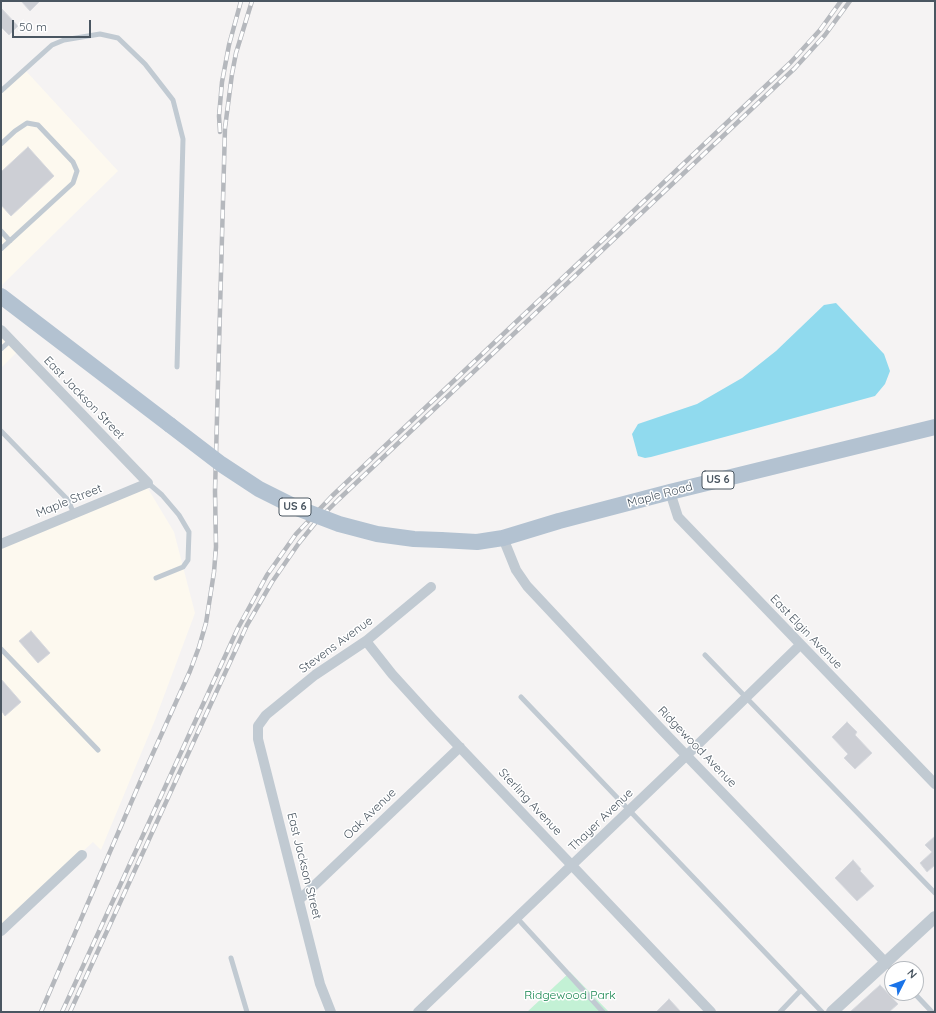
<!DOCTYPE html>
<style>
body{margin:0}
#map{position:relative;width:936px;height:1013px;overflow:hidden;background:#f5f3f3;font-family:Quicksand,sans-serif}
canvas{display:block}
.frame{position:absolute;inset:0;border:2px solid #4a5661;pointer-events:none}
.north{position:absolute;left:884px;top:961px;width:40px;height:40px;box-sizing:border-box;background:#fff;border:1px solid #b7bbc0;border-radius:50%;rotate:48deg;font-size:11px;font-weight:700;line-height:16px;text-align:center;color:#4a5661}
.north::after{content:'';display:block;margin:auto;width:14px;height:18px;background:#1a73e8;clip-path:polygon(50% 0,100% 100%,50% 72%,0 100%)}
.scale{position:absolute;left:12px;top:20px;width:79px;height:18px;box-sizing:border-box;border:2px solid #4a5661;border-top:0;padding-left:5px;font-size:12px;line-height:14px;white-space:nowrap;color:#4a5661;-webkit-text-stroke:3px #fff;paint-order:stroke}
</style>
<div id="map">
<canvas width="936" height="1013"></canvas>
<div class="frame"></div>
<div class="north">N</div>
<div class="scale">50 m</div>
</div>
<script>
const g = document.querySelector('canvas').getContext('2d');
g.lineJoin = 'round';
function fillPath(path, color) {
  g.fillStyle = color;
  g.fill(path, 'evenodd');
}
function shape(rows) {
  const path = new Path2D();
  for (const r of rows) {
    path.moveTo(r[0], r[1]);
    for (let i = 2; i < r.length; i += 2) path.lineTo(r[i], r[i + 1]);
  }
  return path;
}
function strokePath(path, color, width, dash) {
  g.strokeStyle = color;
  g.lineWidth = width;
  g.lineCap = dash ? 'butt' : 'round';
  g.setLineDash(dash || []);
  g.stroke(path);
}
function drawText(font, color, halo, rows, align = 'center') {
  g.font = font + ' Quicksand,sans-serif';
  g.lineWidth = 3;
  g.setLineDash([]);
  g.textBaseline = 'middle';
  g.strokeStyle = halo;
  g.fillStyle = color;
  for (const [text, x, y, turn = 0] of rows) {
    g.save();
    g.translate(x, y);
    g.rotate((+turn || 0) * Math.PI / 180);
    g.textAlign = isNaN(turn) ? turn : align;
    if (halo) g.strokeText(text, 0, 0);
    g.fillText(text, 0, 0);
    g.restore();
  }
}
const commercial = shape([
 [26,71,118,171,1,286,1,92],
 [1,331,19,350,1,368],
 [147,487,174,532,195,613,155,720,101,850,93,842,1,927,1,546]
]);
const green = shape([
 [570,972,609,1012,527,1012]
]);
const water = shape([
 [836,303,884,354,890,371,885,384,875,396,651,457,645,458,638,456,632,434,638,424,697,404,742,378,776,351,824,305]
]);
const building = shape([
 [21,1,40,1,30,11,21,1],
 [1,8,18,26,9,35,1,27,1,8],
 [28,147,54,176,11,216,1,205,1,172,28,147],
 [31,631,50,653,38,663,19,641,31,631],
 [1,679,21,702,5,716,1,710,1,679],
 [847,722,857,732,855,735,872,753,855,769,844,758,848,754,832,737,847,722],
 [935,836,935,865,927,872,920,863,932,852,925,845,935,836],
 [853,860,861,869,860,871,874,886,857,901,835,878,853,860],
 [880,985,898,1004,889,1012,850,1012,880,985],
 [669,999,681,1012,656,1012,669,999]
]);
const service = shape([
 [1,91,52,45,64,40,100,34,118,38,145,64,173,100,183,139,177,367],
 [1,144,15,131,27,123,38,125,73,162,77,171,73,183,1,249],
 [1,231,10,241],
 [1,349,11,340],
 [1,431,68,500,74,514],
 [148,483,162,495,179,515,189,532,188,560,183,567,156,578],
 [1,649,98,750],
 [705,655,935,893],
 [521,697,822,1012],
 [517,918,603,1012],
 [231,958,247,1012],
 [886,963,892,970],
 [914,993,932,1012],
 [780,1012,801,990]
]);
const minor = shape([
 [1,330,148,483,1,544],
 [670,492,678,517,935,784],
 [503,538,516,570,527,586,659,727,886,963],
 [366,641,392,674,432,718,711,1012],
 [299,900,460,747],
 [1,931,82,855],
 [331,1012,320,984,258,739,258,726,266,715,315,675,366,641,431,587],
 [418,1012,687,755,800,645]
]);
const tertiary = shape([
 [832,1012,935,917]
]);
const primary = shape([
 [1,296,170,425],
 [441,540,477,542,503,538,559,521,670,492,935,427]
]);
const rail = shape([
 [220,132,219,116,222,82,229,45,241,1],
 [41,1012,140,782,190,671,199,647,206,623,214,572,216,547,215,491,225,128,232,74,236,53,252,1],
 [62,1012,238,628,267,575,296,534,332,496,791,62,820,30,841,1],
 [70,1012,247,625,272,582,299,543,316,522,338,500,795,68,825,35,850,1]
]);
const primaryBridge = shape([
 [170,425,221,464,259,489,297,508,339,524,377,534,414,539,441,540]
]);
const shields = [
 [718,480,32],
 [295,507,32]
];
const shieldNames = [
 ["US 6",718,480],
 ["US 6",295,507]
];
const streetNames = [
 ["East Jackson Street",84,398,46],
 ["Maple Road",660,495,-15],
 ["Maple Street",69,501,-22],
 ["East Elgin Avenue",806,632,46],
 ["Stevens Avenue",336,645,-36],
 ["Ridgewood Avenue",697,747,46],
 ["Sterling Avenue",530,802,47],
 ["Oak Avenue",370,814,-44],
 ["Thayer Avenue",601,820,-44],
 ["East Jackson Street",304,866,76]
];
const parkNames = [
 ["Ridgewood Park",570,995]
];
fillPath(commercial, '#fdf9ef');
fillPath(green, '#c3f1d5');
fillPath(water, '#90daee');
fillPath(building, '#cdcfd5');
strokePath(building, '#d7d9de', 1);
strokePath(service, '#c1cad2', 5);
strokePath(minor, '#c1cad2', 10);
strokePath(tertiary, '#c1cad2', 12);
strokePath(primary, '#b3c2d1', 16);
strokePath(rail, '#b5b8bd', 4.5);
strokePath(rail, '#fff', 3, [9]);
strokePath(primaryBridge, '#b3c2d1', 16);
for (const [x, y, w] of shields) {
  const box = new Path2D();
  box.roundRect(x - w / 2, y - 9, w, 18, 3);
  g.fillStyle = '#fff';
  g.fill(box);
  strokePath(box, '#4a5661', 1);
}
drawText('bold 11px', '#4a5661', null, shieldNames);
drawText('12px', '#4a5661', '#fff', streetNames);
drawText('12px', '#17864f', '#fff', parkNames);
</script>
